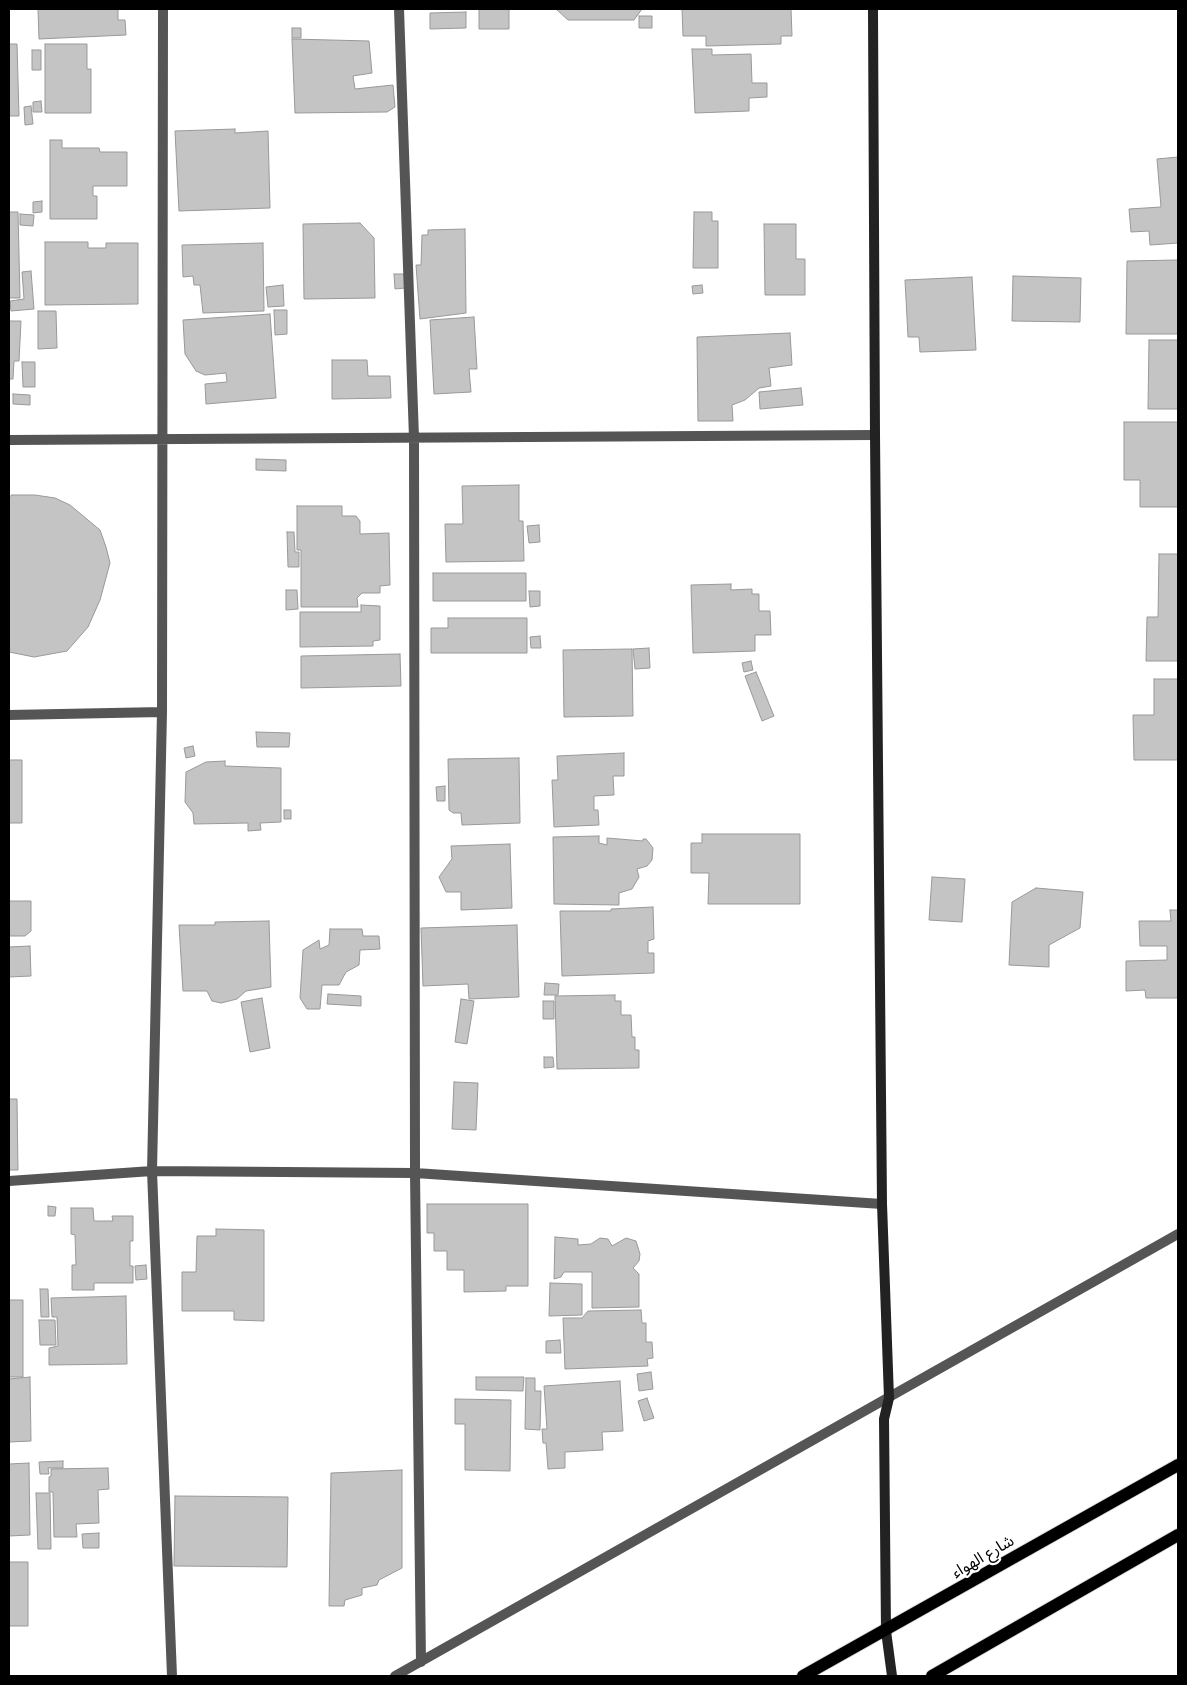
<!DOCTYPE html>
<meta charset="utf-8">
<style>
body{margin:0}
#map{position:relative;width:1187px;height:1685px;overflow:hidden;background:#fff;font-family:Karla,sans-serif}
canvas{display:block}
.frame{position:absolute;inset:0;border:10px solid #000;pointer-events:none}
</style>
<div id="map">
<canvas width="1187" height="1685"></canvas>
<div class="frame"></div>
</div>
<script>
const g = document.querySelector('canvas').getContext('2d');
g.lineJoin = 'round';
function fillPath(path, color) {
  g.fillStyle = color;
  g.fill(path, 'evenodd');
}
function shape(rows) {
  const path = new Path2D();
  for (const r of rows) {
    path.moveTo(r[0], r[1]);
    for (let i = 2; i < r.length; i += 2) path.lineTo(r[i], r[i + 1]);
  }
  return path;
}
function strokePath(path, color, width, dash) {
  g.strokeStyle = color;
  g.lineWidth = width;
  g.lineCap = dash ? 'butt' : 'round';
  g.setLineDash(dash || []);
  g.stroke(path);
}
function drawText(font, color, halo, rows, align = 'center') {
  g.font = font + ' Karla,"Noto Sans Arabic",sans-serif';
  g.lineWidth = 4.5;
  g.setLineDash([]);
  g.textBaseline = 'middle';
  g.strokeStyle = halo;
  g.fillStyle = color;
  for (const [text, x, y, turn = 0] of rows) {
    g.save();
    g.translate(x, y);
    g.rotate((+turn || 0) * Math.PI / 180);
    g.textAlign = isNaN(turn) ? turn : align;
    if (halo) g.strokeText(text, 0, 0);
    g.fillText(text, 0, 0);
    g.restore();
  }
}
const building = shape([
 [38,9,118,9,118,20,125,20,126,35,39,39,38,9],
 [479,9,509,9,509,29,479,29,479,9],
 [556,9,642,9,634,20,568,20,556,9],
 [682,9,791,9,792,36,781,36,781,44,706,46,706,36,683,36,682,9],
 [466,12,466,28,430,29,430,13,466,12],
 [639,16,652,16,652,28,639,28,639,16],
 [292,28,301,28,301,38,292,38,292,28],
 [292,39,369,41,372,73,353,76,355,89,393,85,395,107,387,112,295,113,292,39],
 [9,44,17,44,19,116,9,116,9,44],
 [45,44,87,44,87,69,91,69,91,113,45,113,45,44],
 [692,49,712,49,712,55,751,54,752,83,767,83,767,97,749,98,749,111,695,113,692,49],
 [32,50,41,50,41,70,32,70,32,50],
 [41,101,42,112,33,112,33,102,41,101],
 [31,106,33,124,25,125,24,107,31,106],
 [235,129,235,133,268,131,270,208,179,211,175,131,235,129],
 [50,140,62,140,62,148,99,148,100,152,127,152,127,186,93,186,93,196,97,196,97,219,50,219,50,140],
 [1178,157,1178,243,1150,245,1149,231,1131,232,1129,209,1161,207,1157,159,1178,157],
 [42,201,42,212,33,213,33,202,42,201],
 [9,212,18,212,20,298,9,298,9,212],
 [694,212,712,212,712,221,718,221,718,268,693,268,694,212],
 [20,214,34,215,33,226,20,225,20,214],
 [360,223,374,238,375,298,304,299,303,224,360,223],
 [764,224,796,224,796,259,805,259,805,295,765,295,764,224],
 [465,229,466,313,420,319,416,265,421,265,422,235,428,235,428,230,465,229],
 [45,242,88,242,88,248,106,248,106,243,138,243,138,304,45,305,45,242],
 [263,243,264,311,203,313,200,285,194,285,193,276,183,277,182,245,263,243],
 [1178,260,1178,334,1126,334,1127,261,1178,260],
 [31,271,34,309,11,311,10,301,24,299,22,272,31,271],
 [394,274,404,274,405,288,395,289,394,274],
 [1013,276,1081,278,1080,322,1012,321,1013,276],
 [972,277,976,350,920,352,919,337,908,337,905,280,972,277],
 [283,285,284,306,268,307,266,287,283,285],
 [702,285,703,293,693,294,692,286,702,285],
 [274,310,287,310,287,334,275,335,274,310],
 [38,311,56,311,57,348,38,349,38,311],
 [270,314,276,398,206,404,205,384,227,382,226,373,205,375,196,371,185,354,183,320,270,314],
 [474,317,477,369,469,369,471,392,434,394,430,320,474,317],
 [9,321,21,321,19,361,14,361,13,379,9,379,9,321],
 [790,333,792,365,769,368,771,386,759,388,745,400,732,405,733,421,698,421,697,337,790,333],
 [1149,340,1178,340,1178,409,1148,409,1149,340],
 [332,360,367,360,368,376,390,376,391,398,332,399,332,360],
 [22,362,35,362,35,387,23,387,22,362],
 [801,388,803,405,760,409,759,392,801,388],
 [13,394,30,395,30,405,13,404,13,394],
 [1124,422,1178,422,1178,507,1140,507,1140,480,1124,480,1124,422],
 [256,459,286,460,286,471,256,470,256,459],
 [519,485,519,521,523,521,524,561,446,562,445,524,463,524,462,486,519,485],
 [12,495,35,495,55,498,70,505,100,530,106,547,110,563,100,600,88,627,67,651,34,657,9,652,9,497,12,495],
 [297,506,342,506,342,516,356,516,360,521,360,534,389,533,390,585,380,586,380,593,362,593,357,598,358,607,301,607,301,550,297,550,297,506],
 [539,525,540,542,529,543,527,526,539,525],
 [287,532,294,532,295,552,299,552,299,567,288,567,287,532],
 [1159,554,1178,554,1178,661,1146,661,1147,617,1158,617,1159,554],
 [433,573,526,573,526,601,433,601,433,573],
 [731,584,731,590,752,589,752,594,759,594,759,611,770,611,771,635,755,635,755,651,693,653,691,585,731,584],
 [286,590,297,590,298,609,286,610,286,590],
 [529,591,540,591,540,606,530,607,529,591],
 [361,605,380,606,380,640,373,641,373,646,300,647,300,612,361,612,361,605],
 [448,618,527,618,527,653,431,653,431,628,448,628,448,618],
 [540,636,541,648,531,648,530,637,540,636],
 [649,648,650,668,635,669,633,649,649,648],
 [632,649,633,716,564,717,563,650,632,649],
 [400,654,401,686,301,688,301,656,400,654],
 [751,661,753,670,744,672,742,663,751,661],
 [756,672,774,716,762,721,745,676,756,672],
 [1154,679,1178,679,1178,760,1134,760,1133,715,1154,715,1154,679],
 [256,732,290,733,289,747,257,747,256,732],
 [193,746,195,756,186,758,184,748,193,746],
 [624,753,624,776,613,776,614,795,594,796,594,810,598,810,599,825,554,827,552,780,558,780,557,756,624,753],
 [519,758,520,823,462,825,461,813,453,813,449,810,448,759,519,758],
 [9,760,22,760,22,823,9,823,9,760],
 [225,761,225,766,281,768,281,822,260,823,261,830,248,831,248,823,194,824,193,813,185,802,186,772,206,762,225,761],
 [445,786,445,801,437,801,436,787,445,786],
 [284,810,291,810,291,819,284,819,284,810],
 [702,834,800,834,800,904,708,904,709,873,691,873,691,843,702,843,702,834],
 [599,836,599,843,607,845,607,838,643,841,643,839,646,839,653,848,652,860,647,866,637,869,639,877,632,889,619,893,619,905,554,904,553,837,599,836],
 [510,844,512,908,461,910,461,892,446,892,439,877,452,859,451,846,510,844],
 [932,877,965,879,962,922,929,920,932,877],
 [1036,888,1083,892,1080,928,1049,945,1049,967,1009,965,1012,902,1036,888],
 [9,901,31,901,31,931,25,936,9,936,9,901],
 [653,907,654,939,648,941,648,953,654,953,654,973,562,976,560,911,611,911,611,909,653,907],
 [1170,910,1178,910,1178,998,1146,998,1145,990,1126,991,1126,961,1167,960,1167,946,1140,946,1139,921,1171,921,1170,910],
 [269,921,271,987,246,991,237,999,221,1003,212,1001,207,991,183,991,179,925,215,925,215,922,269,921],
 [517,925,519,997,469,999,468,984,423,986,421,928,517,925],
 [330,929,362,929,363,936,379,936,380,949,360,950,359,965,346,972,339,985,322,985,320,1009,307,1009,300,998,303,950,319,940,320,949,329,945,330,929],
 [30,946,31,976,9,977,9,947,30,946],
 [545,983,559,984,558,995,544,995,545,983],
 [328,994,361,996,361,1006,327,1004,328,994],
 [615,995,615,1001,621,1001,621,1015,631,1015,632,1037,635,1037,635,1050,639,1050,639,1068,557,1069,555,996,615,995],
 [262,998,270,1048,250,1052,241,1002,262,998],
 [461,999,474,1001,467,1044,455,1042,461,999],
 [543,1001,554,1001,554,1019,543,1019,543,1001],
 [544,1057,553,1057,554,1067,544,1068,544,1057],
 [454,1082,478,1083,476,1130,452,1129,454,1082],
 [9,1099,17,1099,18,1170,9,1170,9,1099],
 [427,1204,528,1204,528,1286,506,1286,506,1291,464,1292,464,1270,447,1270,447,1251,434,1251,434,1233,427,1233,427,1204],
 [48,1206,56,1207,55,1216,48,1216,48,1206],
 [71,1208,93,1208,94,1221,113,1221,112,1216,133,1216,133,1241,130,1241,130,1266,133,1266,133,1283,94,1283,94,1290,72,1290,72,1265,76,1265,75,1235,71,1234,71,1208],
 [216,1229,264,1230,264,1321,234,1320,234,1311,182,1311,182,1272,196,1272,197,1236,216,1236,216,1229],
 [555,1237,578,1239,578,1245,591,1244,600,1238,608,1239,612,1246,626,1238,636,1241,640,1254,639,1261,633,1268,639,1274,639,1307,592,1308,592,1272,564,1272,561,1277,554,1279,555,1237],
 [146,1265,147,1279,136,1280,135,1266,146,1265],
 [550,1283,582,1284,582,1315,549,1316,550,1283],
 [40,1289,48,1289,49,1317,41,1317,40,1289],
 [126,1296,127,1364,49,1365,49,1348,58,1346,57,1317,52,1317,51,1298,126,1296],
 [9,1300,23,1300,23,1377,9,1377,9,1300],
 [641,1310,642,1323,646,1323,646,1342,652,1342,653,1358,647,1359,648,1366,565,1369,563,1318,582,1318,588,1311,641,1310],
 [39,1320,55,1320,56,1345,40,1345,39,1320],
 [560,1340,561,1353,546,1353,546,1341,560,1340],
 [651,1372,653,1389,639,1391,637,1374,651,1372],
 [30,1377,31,1441,9,1442,9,1379,30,1377],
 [476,1377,524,1377,523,1391,476,1390,476,1377],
 [526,1378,535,1378,535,1391,541,1391,540,1430,525,1429,526,1378],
 [620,1381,623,1431,602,1432,603,1450,565,1452,565,1468,548,1469,546,1443,543,1443,542,1429,547,1429,544,1386,620,1381],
 [647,1398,654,1418,644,1421,638,1401,647,1398],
 [455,1399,511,1400,510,1471,465,1470,465,1424,455,1424,455,1399],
 [63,1461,63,1468,48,1468,49,1474,40,1474,39,1462,63,1461],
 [29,1463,30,1535,9,1536,9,1464,29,1463],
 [108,1468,109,1489,98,1490,99,1523,76,1524,77,1537,54,1537,53,1492,49,1492,49,1477,51,1476,51,1469,108,1468],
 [402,1470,402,1568,379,1580,377,1585,362,1588,362,1595,345,1600,344,1606,329,1606,331,1473,402,1470],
 [36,1493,50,1493,51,1549,38,1549,36,1493],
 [175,1496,288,1497,287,1567,174,1566,175,1496],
 [99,1533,99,1548,83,1548,82,1534,99,1533],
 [9,1562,28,1562,28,1626,9,1626,9,1562]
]);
const street = shape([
 [163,9,162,712,152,1171,172,1676],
 [399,9,414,438,415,1173,421,1662],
 [9,440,875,435],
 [9,715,162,712],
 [9,1181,152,1171,415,1173,882,1204],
 [395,1676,1178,1234]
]);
const secondary = shape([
 [873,9,875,435,882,1204,889,1398,884,1419,886,1631,892,1676]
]);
const primary = shape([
 [803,1676,1178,1465],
 [932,1676,1178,1535]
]);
const streetNames = [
 ["شارع الهواء",983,1557,-30]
];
fillPath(building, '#c4c4c4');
strokePath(building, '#999', 1);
strokePath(primary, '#dbdbdb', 14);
strokePath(street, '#555', 10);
strokePath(secondary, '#222', 10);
strokePath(primary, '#000', 12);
drawText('16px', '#000', '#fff', streetNames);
</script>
